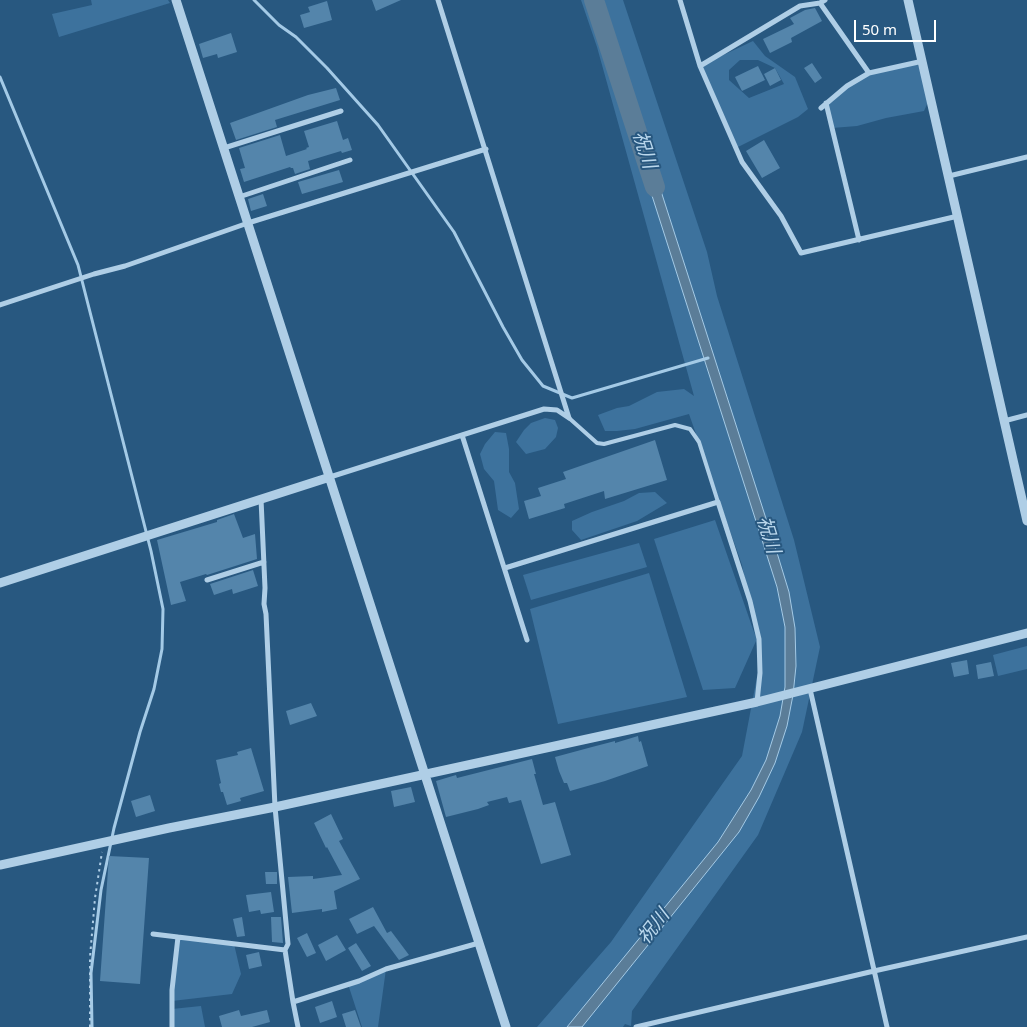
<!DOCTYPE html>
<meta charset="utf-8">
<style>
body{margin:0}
#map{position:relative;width:1027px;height:1027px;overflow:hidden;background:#285880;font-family:"Noto Sans",sans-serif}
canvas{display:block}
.scale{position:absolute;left:854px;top:20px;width:82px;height:22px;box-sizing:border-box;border:2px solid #fff;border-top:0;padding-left:6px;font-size:15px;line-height:18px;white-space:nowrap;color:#fff;-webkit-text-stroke:4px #285880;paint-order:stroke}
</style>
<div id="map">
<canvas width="1027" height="1027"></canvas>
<div class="scale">50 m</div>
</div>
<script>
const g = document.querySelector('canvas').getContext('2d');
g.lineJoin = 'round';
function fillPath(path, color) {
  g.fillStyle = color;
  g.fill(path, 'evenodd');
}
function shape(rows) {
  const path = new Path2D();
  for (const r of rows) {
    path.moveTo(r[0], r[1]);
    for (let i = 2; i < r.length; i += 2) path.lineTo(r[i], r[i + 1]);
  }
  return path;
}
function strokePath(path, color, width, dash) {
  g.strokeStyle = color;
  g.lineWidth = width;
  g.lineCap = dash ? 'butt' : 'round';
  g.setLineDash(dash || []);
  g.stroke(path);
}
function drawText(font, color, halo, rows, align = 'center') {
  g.font = font + ' "Noto Sans","Noto Sans JP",sans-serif';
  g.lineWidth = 4;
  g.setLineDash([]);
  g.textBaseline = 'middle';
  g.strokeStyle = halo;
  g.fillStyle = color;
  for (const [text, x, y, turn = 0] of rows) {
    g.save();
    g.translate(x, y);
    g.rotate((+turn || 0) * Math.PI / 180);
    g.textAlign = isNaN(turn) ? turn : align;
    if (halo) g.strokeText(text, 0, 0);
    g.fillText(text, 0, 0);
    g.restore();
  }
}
const green = shape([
 [91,0,168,0,170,3,59,37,52,14,92,5],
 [581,0,623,0,707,252,717,296,794,540,820,647,802,732,758,835,632,1011,631,1026,625,1024,623,1027,537,1027,611,942,742,756,760,661,756,641,735,688,703,690,654,539,715,520,755,635,742,565,689,414,635,429,617,431,605,431,598,415,617,408,629,406,657,392,684,389,694,396,597,47],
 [753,41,765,56,795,77,808,109,798,117,736,148,700,66],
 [740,60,758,60,775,68,784,84,749,98,729,80,729,70],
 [917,63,931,95,924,111,886,118,857,126,832,128,826,103,869,73],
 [545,418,555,420,558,428,556,437,545,449,526,454,516,442,524,430,531,423],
 [495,432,506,433,509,449,509,472,515,483,519,509,511,518,498,510,494,481,484,469,480,454,485,444],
 [655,492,667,503,637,521,581,540,572,530,572,521,592,512,624,501,639,493],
 [639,543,647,567,531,600,523,575],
 [649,573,687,697,558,724,530,609],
 [1027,646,1027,669,998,676,993,655],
 [178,937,234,944,241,974,232,994,172,1001],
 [386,969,378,1027,362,1027,348,984],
 [201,1006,205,1027,172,1027,172,1009]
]);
const water = shape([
 [639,155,652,163,778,556,789,592,795,628,796,666,793,695,787,726,775,763,759,797,739,832,582,1027,567,1027,718,842,751,790,766,760,780,716,785,687,785,627,777,587,639,155]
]);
const stream = shape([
 [254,0,279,25,296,37,327,68,378,125,454,232,503,327,522,360,543,386,572,398,708,358],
 [0,77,78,265,151,551,163,609,162,649,154,689,140,732,114,828,101,890,91,973,92,1027]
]);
const river = shape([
 [594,0,655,187]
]);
const building = shape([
 [372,0,401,0,376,11],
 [327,1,332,20,304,28,300,15,310,12,308,7],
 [815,8,822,21,791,38,792,42,770,53,763,39,794,24,790,18,805,10],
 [231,33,237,52,218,58,217,54,203,58,199,44],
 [812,63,822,78,815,83,804,68],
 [758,66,765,80,742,91,735,77],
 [775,68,781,80,770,86,764,74],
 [336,88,340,100,275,120,277,127,236,140,230,123,308,95],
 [337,121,343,140,348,138,352,150,342,153,341,151,308,161,310,169,295,174,293,168,291,168,290,167,244,182,240,169,245,168,239,148,280,135,286,156,307,149,306,148,309,147,304,131],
 [764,140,780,168,762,178,746,151],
 [339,170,343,182,302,194,298,182],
 [263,194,267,206,251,211,248,199],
 [655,440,667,480,605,499,604,491,564,504,565,508,529,519,524,501,541,496,538,488,566,479,563,472],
 [234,514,243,538,255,534,257,559,207,575,206,574,180,582,186,601,171,605,157,540,217,522,217,520],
 [253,570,258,586,233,594,232,589,214,595,210,584],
 [967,660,969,674,954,677,951,663],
 [991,662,994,676,978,679,976,665],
 [311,703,317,716,290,725,286,711],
 [638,736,639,742,641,741,648,766,605,781,570,791,567,783,564,783,559,771,555,757,592,747,615,741,615,743],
 [251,748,264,791,240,798,241,801,227,805,223,792,221,792,219,784,221,783,216,760,238,755,237,752],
 [532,759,536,774,534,774,543,805,555,802,571,855,541,864,521,800,509,803,507,797,487,802,489,805,478,809,446,817,436,781,456,775,457,778],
 [411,787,415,802,394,807,391,791],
 [150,795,155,811,136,817,131,801],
 [331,814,343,839,339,841,360,879,334,891,337,909,322,912,322,909,292,913,288,877,313,876,313,879,342,875,327,847,326,848,314,823],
 [109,856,149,858,140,984,100,981],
 [265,872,277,872,277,884,266,884],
 [271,892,274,912,261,914,260,910,249,912,246,895],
 [373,907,387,933,391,931,409,955,399,960,374,926,357,934,349,919],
 [242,917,245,936,237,937,233,919],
 [271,917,281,917,283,943,272,942],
 [307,933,316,953,307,957,297,938],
 [337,935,346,950,326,961,318,945],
 [356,943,371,966,362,971,348,948],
 [259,952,262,966,249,969,246,955],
 [332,1001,337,1017,320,1023,315,1007],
 [239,1010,241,1016,267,1010,270,1022,252,1027,222,1027,219,1016],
 [355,1010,361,1027,346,1027,342,1014]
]);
const path = shape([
 [90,1027,90,957,95,898,102,852]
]);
const service = shape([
 [569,418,597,443,604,444,675,425,690,429,699,442,718,502]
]);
const minor = shape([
 [438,0,569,418],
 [680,0,700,66,742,162,781,216,801,253,958,216],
 [820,3,869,73],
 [700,66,800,6,820,3,825,0],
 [826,103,859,240],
 [821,108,847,86,869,73,923,61],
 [224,148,341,111],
 [949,176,1027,157],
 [239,197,350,160],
 [0,305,94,274,125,266,248,223,486,149],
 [1004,421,1027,415],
 [462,435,527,640],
 [330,477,544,409,557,410,569,418],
 [261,499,265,588,264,604,266,614,275,807,288,944,285,950,293,1002],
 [505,568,718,502,750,601,759,639,760,673,757,702],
 [207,580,264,562],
 [810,689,887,1027],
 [153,934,285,950],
 [172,1027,172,990,178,937],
 [298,1027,293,1002,359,981,386,969,479,943],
 [636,1027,874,971,1027,937]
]);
const tertiary = shape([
 [176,0,506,1027],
 [908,0,1027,521],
 [0,583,330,477],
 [0,865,169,828,275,807,757,702,1027,633]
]);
const waterNames = [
 ["祝川",644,150,72],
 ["祝川",768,535,73],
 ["祝川",654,927,-52]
];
fillPath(green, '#3d729d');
fillPath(water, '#5b7d98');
strokePath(water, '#a4cae6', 1);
strokePath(stream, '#a4cae6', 3);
strokePath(river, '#5b7d98', 20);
fillPath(building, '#5485ab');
strokePath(path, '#afcee6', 2, [2.5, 4]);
strokePath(service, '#afcee6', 4);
strokePath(minor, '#afcee6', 5);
strokePath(tertiary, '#afcee6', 9);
drawText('italic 19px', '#bbd8ed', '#285880', waterNames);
</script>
